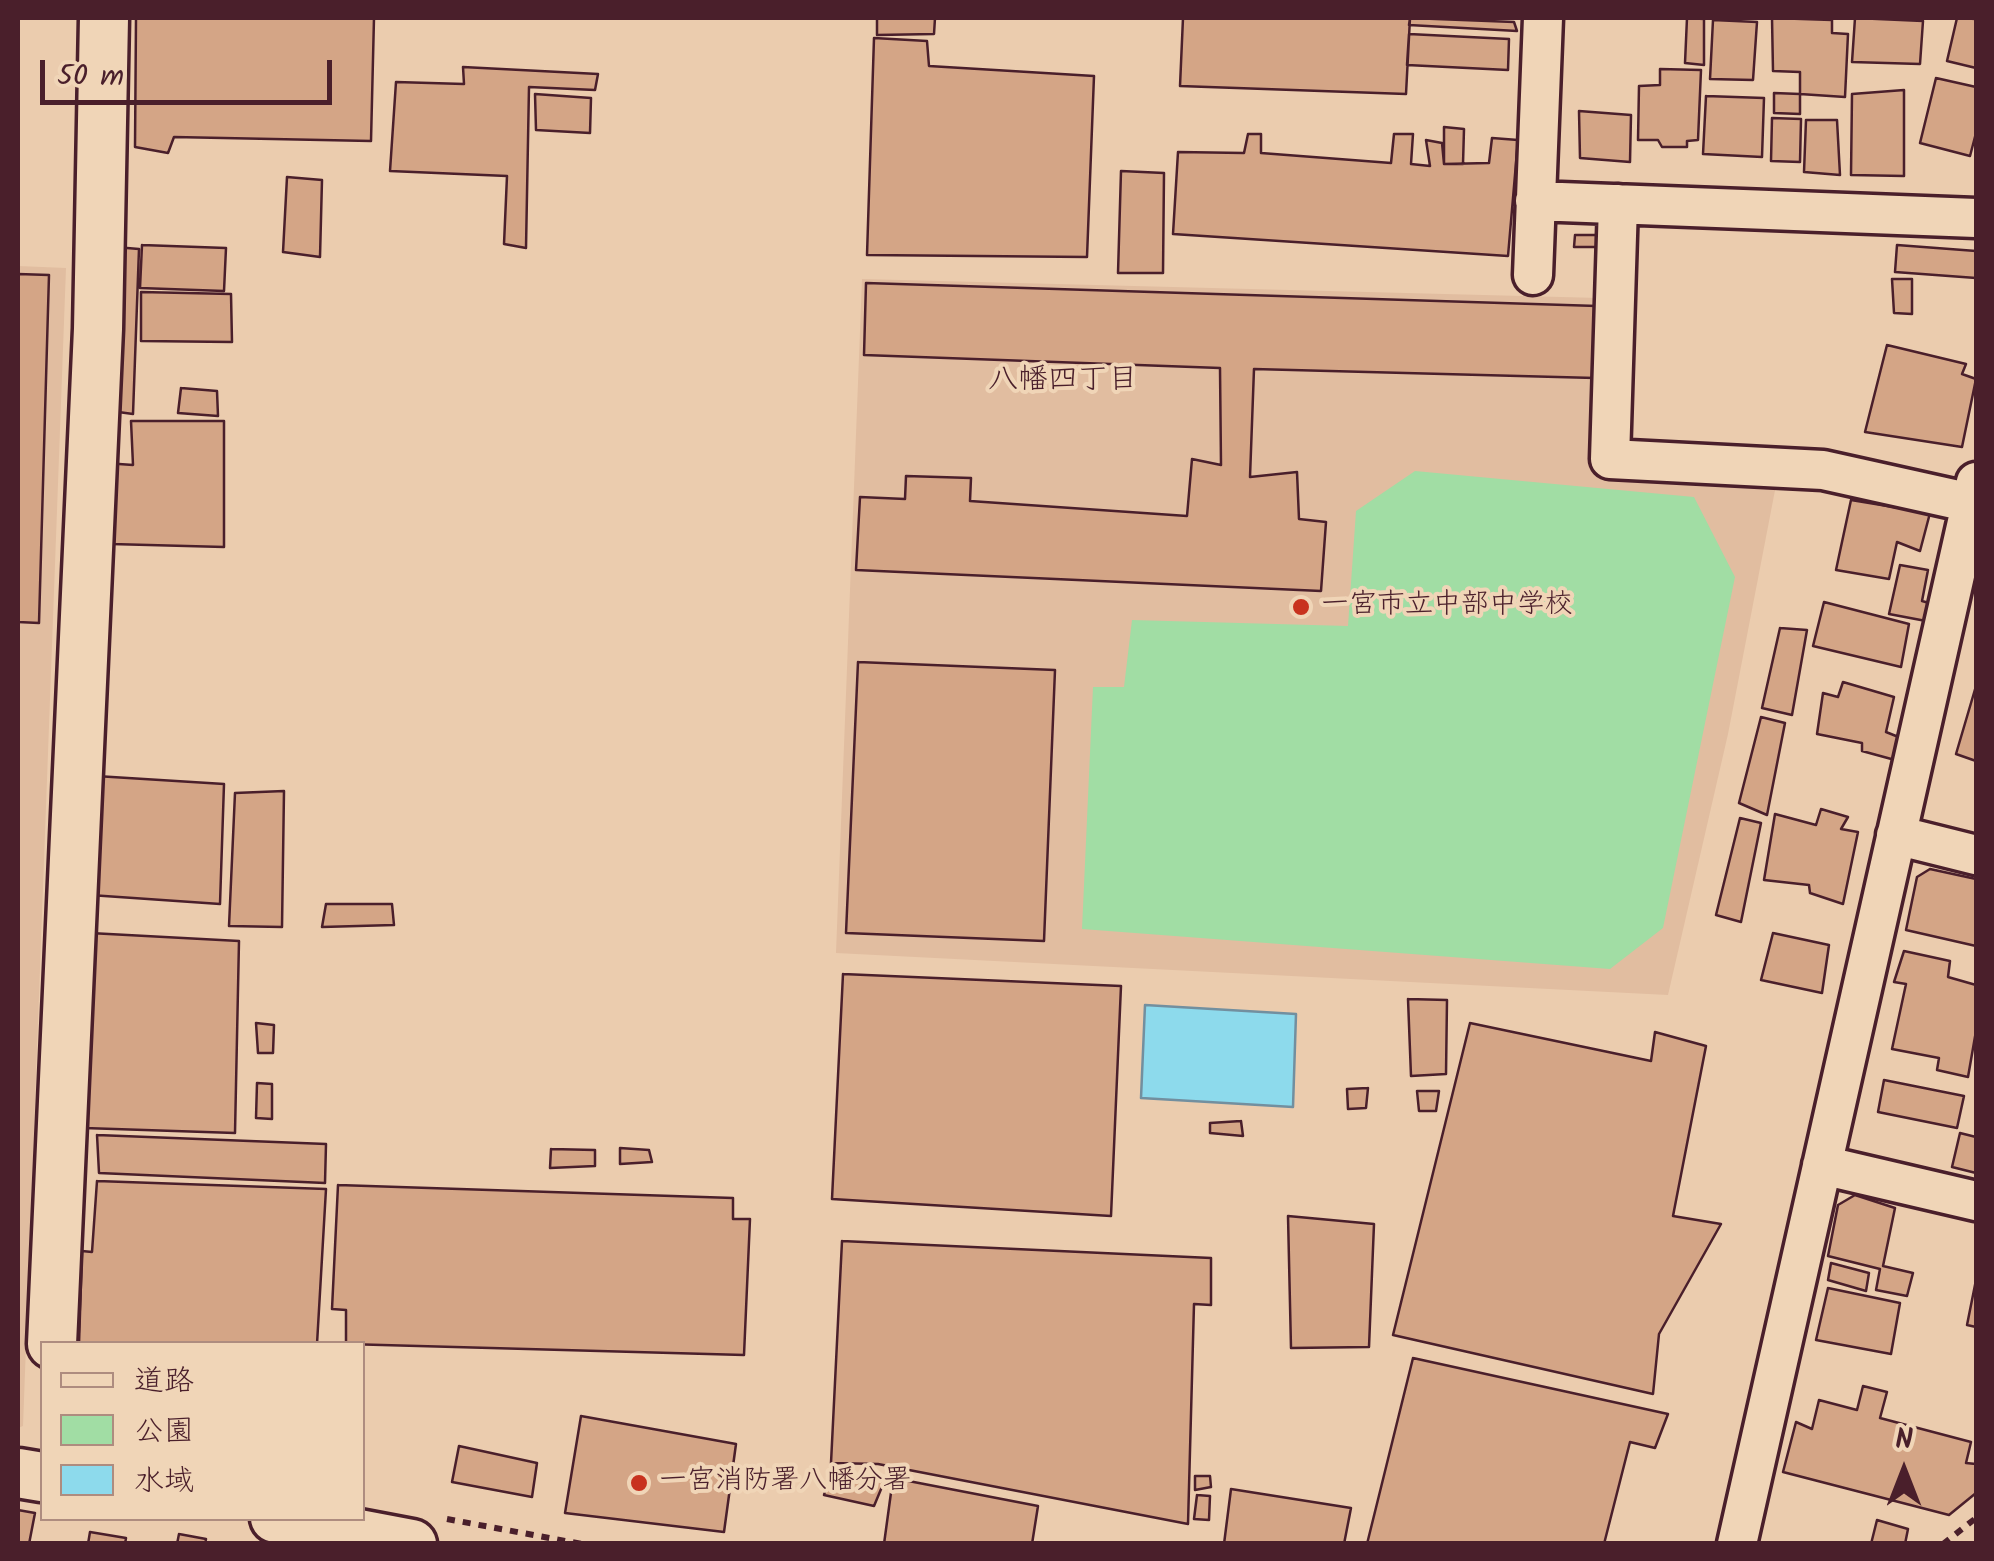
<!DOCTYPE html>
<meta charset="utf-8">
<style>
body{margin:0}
#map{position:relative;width:1994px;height:1561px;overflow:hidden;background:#ebccae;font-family:Kalam,"Klee One",sans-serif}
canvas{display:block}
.frame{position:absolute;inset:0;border:20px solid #4a1f2b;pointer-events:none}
.legend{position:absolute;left:40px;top:1341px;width:325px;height:180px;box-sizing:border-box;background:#f0d5b7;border:2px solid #ae8c7f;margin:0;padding:12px 18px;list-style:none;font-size:30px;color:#4a1f2b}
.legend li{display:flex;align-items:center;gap:20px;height:50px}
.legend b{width:50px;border:2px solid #ae8c7f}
.north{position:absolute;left:1854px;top:1421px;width:100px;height:100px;-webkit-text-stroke:8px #f0d5b7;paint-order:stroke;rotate:0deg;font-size:28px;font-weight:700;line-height:40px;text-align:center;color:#4a1f2b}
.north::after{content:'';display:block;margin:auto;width:35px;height:45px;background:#4a1f2b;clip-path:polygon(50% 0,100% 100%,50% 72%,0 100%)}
.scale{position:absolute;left:40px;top:60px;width:292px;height:45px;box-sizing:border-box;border:5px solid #4a1f2b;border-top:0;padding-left:12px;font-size:30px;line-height:35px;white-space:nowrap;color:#4a1f2b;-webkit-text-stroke:8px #f0d5b7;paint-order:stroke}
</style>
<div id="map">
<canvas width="1994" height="1561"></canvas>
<div class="frame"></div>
<ul class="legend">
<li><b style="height:12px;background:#f0d5b7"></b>道路</li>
<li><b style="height:28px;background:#a1dda4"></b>公園</li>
<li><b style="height:28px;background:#8ddaec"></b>水域</li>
</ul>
<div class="north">N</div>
<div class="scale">50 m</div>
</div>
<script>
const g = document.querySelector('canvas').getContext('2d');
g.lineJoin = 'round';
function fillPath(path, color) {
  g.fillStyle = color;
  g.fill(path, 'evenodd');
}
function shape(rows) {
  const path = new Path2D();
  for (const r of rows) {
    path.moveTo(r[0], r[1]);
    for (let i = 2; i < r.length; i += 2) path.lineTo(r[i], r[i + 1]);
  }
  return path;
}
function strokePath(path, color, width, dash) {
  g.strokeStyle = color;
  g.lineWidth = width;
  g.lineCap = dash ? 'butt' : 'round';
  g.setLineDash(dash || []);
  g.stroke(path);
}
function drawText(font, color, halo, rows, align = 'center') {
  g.font = font + ' Kalam,"Klee One",sans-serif';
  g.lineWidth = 8;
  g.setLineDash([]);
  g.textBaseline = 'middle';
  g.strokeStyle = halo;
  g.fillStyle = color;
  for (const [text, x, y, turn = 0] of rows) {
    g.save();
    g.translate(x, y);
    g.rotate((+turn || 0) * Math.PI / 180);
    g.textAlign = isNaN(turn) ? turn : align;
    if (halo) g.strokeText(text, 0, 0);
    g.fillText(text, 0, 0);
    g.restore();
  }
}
const built = shape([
 [18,266,66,268,23,1426,18,1428],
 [862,279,1600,298,1593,471,1777,480,1728,734,1668,995,836,953]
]);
const green = shape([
 [1415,471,1694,497,1735,577,1663,928,1610,969,1082,929,1093,687,1124,687,1132,620,1348,626,1356,511]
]);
const water = shape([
 [1145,1005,1296,1014,1293,1107,1141,1098,1145,1005]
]);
const building = shape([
 [136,18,374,18,371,141,174,137,168,153,135,147,136,18],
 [877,18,935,18,934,34,877,35,877,18],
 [1183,18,1410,18,1406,94,1180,86,1183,18],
 [1410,18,1514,22,1517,31,1409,25,1410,18],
 [1687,18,1704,19,1704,65,1685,63,1687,18],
 [1772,18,1832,20,1832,33,1848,34,1845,97,1800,94,1800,72,1773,71,1772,18],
 [1855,18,1923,21,1920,64,1852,62,1855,18],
 [1957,18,1976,19,1976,68,1947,61,1957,18],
 [1713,20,1757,22,1753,80,1710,79,1713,20],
 [1409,34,1509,39,1508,70,1407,65,1409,34],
 [874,38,927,41,929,66,1094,76,1087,257,867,255,874,38],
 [463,67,598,74,595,90,529,87,526,248,504,244,507,176,390,171,396,82,464,84,463,67],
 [1660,69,1701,70,1698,140,1687,141,1687,147,1662,147,1658,140,1638,140,1639,86,1660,85,1660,69],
 [1936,78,1976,87,1976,133,1970,156,1920,143,1936,78],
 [1904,90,1904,176,1851,175,1852,94,1904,90],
 [1774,93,1800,94,1800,114,1774,113,1774,93],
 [535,94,591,98,590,133,536,130,535,94],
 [1706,96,1764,98,1762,157,1703,154,1706,96],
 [1579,111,1631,115,1630,162,1580,158,1579,111],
 [1772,118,1801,119,1800,162,1771,161,1772,118],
 [1806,120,1837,120,1840,175,1804,172,1806,120],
 [1444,127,1464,129,1463,164,1444,164,1444,127],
 [1248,134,1261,134,1261,153,1391,163,1394,134,1413,134,1411,164,1430,166,1426,140,1442,143,1444,164,1489,163,1492,138,1518,140,1508,256,1173,234,1178,152,1244,153,1248,134],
 [1121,171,1164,173,1163,273,1118,273,1121,171],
 [287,177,322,180,320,257,283,252,287,177],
 [1575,235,1597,235,1598,247,1574,247,1575,235],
 [142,245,226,248,224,291,140,288,142,245],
 [1897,245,1976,251,1976,278,1895,272,1897,245],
 [115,247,139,249,133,414,111,411,115,247],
 [18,274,49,275,39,623,18,622,18,274],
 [1892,279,1912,279,1912,314,1894,313,1892,279],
 [866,283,1597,306,1595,378,1254,369,1250,477,1297,472,1299,519,1326,522,1321,591,856,570,860,497,905,499,906,476,971,478,970,501,1187,516,1192,459,1221,465,1220,368,864,355,866,283],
 [141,292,231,294,232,342,141,341,141,292],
 [1887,345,1966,364,1962,374,1976,379,1962,447,1865,432,1887,345],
 [181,388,217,391,218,416,178,413,181,388],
 [131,421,224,421,224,547,111,544,105,463,133,465,131,421],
 [1851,500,1930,513,1920,551,1897,542,1889,579,1836,570,1851,500],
 [1900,565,1928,570,1922,601,1929,603,1926,621,1889,614,1900,565],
 [1824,602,1909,624,1901,667,1813,646,1824,602],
 [1780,628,1807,630,1792,715,1762,708,1780,628],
 [858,662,1055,670,1044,941,846,933,858,662],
 [1843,682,1894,697,1886,732,1901,738,1895,760,1862,751,1862,743,1817,734,1823,693,1838,697,1843,682],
 [1976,686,1976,761,1956,754,1976,686],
 [1761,717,1785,723,1767,815,1739,803,1761,717],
 [96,776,224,784,220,904,90,895,96,776],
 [284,791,282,927,229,926,235,793,284,791],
 [1821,809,1848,817,1841,829,1858,832,1843,904,1810,893,1809,885,1764,880,1775,814,1816,825,1821,809],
 [1740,818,1761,823,1741,922,1716,915,1740,818],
 [1930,869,1976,879,1976,946,1906,930,1917,877,1930,869],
 [326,904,392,904,394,925,322,927,326,904],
 [90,933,239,941,235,1133,84,1128,90,933],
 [1773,933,1829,945,1822,993,1761,980,1773,933],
 [1904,951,1950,961,1948,977,1976,985,1976,1031,1968,1077,1937,1070,1939,1058,1892,1049,1906,984,1894,982,1904,951],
 [843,974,1121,986,1111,1216,832,1199,843,974],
 [1408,999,1447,1000,1446,1074,1411,1076,1408,999],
 [256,1023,274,1025,273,1053,258,1053,256,1023],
 [1470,1023,1651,1061,1655,1032,1706,1046,1673,1216,1721,1224,1659,1334,1653,1394,1393,1335,1470,1023],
 [1884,1080,1964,1096,1957,1128,1878,1112,1884,1080],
 [257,1083,272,1084,272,1119,256,1118,257,1083],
 [1368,1088,1366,1108,1348,1109,1347,1089,1368,1088],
 [1417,1091,1439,1091,1436,1111,1419,1111,1417,1091],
 [1241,1121,1243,1136,1210,1133,1210,1123,1241,1121],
 [1960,1133,1976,1137,1976,1173,1952,1167,1960,1133],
 [97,1135,326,1144,325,1183,99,1173,97,1135],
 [620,1148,649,1150,652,1162,620,1164,620,1148],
 [551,1149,595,1150,595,1166,550,1168,551,1149],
 [97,1181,326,1189,317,1344,79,1344,82,1251,92,1252,97,1181],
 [338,1185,733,1198,733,1219,750,1219,744,1355,346,1344,346,1310,332,1309,338,1185],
 [1855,1195,1895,1208,1883,1266,1913,1273,1907,1296,1876,1290,1880,1269,1828,1256,1838,1205,1855,1195],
 [1288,1216,1374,1224,1369,1347,1291,1348,1288,1216],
 [842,1241,1211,1258,1211,1305,1194,1304,1188,1524,878,1464,831,1463,842,1241],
 [1831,1263,1869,1273,1866,1291,1828,1280,1831,1263],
 [1976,1280,1976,1327,1967,1325,1976,1280],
 [1828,1288,1900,1303,1891,1354,1816,1340,1828,1288],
 [1413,1358,1668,1414,1655,1448,1630,1442,1604,1544,1367,1544,1413,1358],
 [1863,1386,1887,1392,1880,1418,1971,1442,1966,1463,1976,1464,1976,1493,1949,1515,1783,1472,1796,1422,1812,1429,1819,1400,1857,1410,1863,1386],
 [581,1416,736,1444,724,1532,565,1513,581,1416],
 [459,1446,537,1463,532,1497,452,1482,459,1446],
 [831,1470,884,1482,874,1506,824,1495,831,1470],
 [1195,1476,1210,1476,1211,1487,1195,1490,1195,1476],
 [893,1478,1038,1506,1032,1544,884,1544,893,1478],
 [1231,1489,1351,1508,1344,1544,1224,1544,1231,1489],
 [1197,1495,1210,1496,1209,1520,1194,1519,1197,1495],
 [18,1510,35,1513,29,1544,18,1544,18,1510],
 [1877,1520,1908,1529,1905,1544,1871,1544,1877,1520],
 [90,1532,126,1538,125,1544,88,1544,90,1532],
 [179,1534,206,1539,205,1544,177,1544,179,1534]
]);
const path = shape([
 [447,1519,582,1544],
 [1943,1544,1976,1518]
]);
const minor = shape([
 [1535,201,1976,218],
 [1618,204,1610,459,1823,470,1976,504],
 [1533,275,1543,18],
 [1896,835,1976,855],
 [1822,1165,1976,1201],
 [1737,1544,1976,482]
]);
const tertiary = shape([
 [52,1344,98,329,104,18],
 [18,1473,42,1477],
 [275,1518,412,1544]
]);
const markers = [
 [1301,607,10,"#c8321e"],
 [639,1483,10,"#c8321e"]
];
const poiNames = [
 ["一宮市立中部中学校",1321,607],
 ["一宮消防署八幡分署",659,1483]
];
const neighbourhoodNames = [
 ["八幡四丁目",1063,383]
];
fillPath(built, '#e1bda0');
fillPath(green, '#a1dda4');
fillPath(water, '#8ddaec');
strokePath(water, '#728f9f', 2.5);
fillPath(building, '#d4a586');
strokePath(building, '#4a1f2b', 2.5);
strokePath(minor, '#4a1f2b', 45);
strokePath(tertiary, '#4a1f2b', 55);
strokePath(path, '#4a1f2b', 6, [8, 8]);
strokePath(minor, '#f0d5b7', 38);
strokePath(tertiary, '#f0d5b7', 48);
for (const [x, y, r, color] of markers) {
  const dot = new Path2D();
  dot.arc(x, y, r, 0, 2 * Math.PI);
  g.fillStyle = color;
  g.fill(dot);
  strokePath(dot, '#f0d5b7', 4);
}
drawText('28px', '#4a1f2b', '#f0d5b7', poiNames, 'left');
drawText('30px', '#4a1f2b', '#f0d5b7', neighbourhoodNames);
</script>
